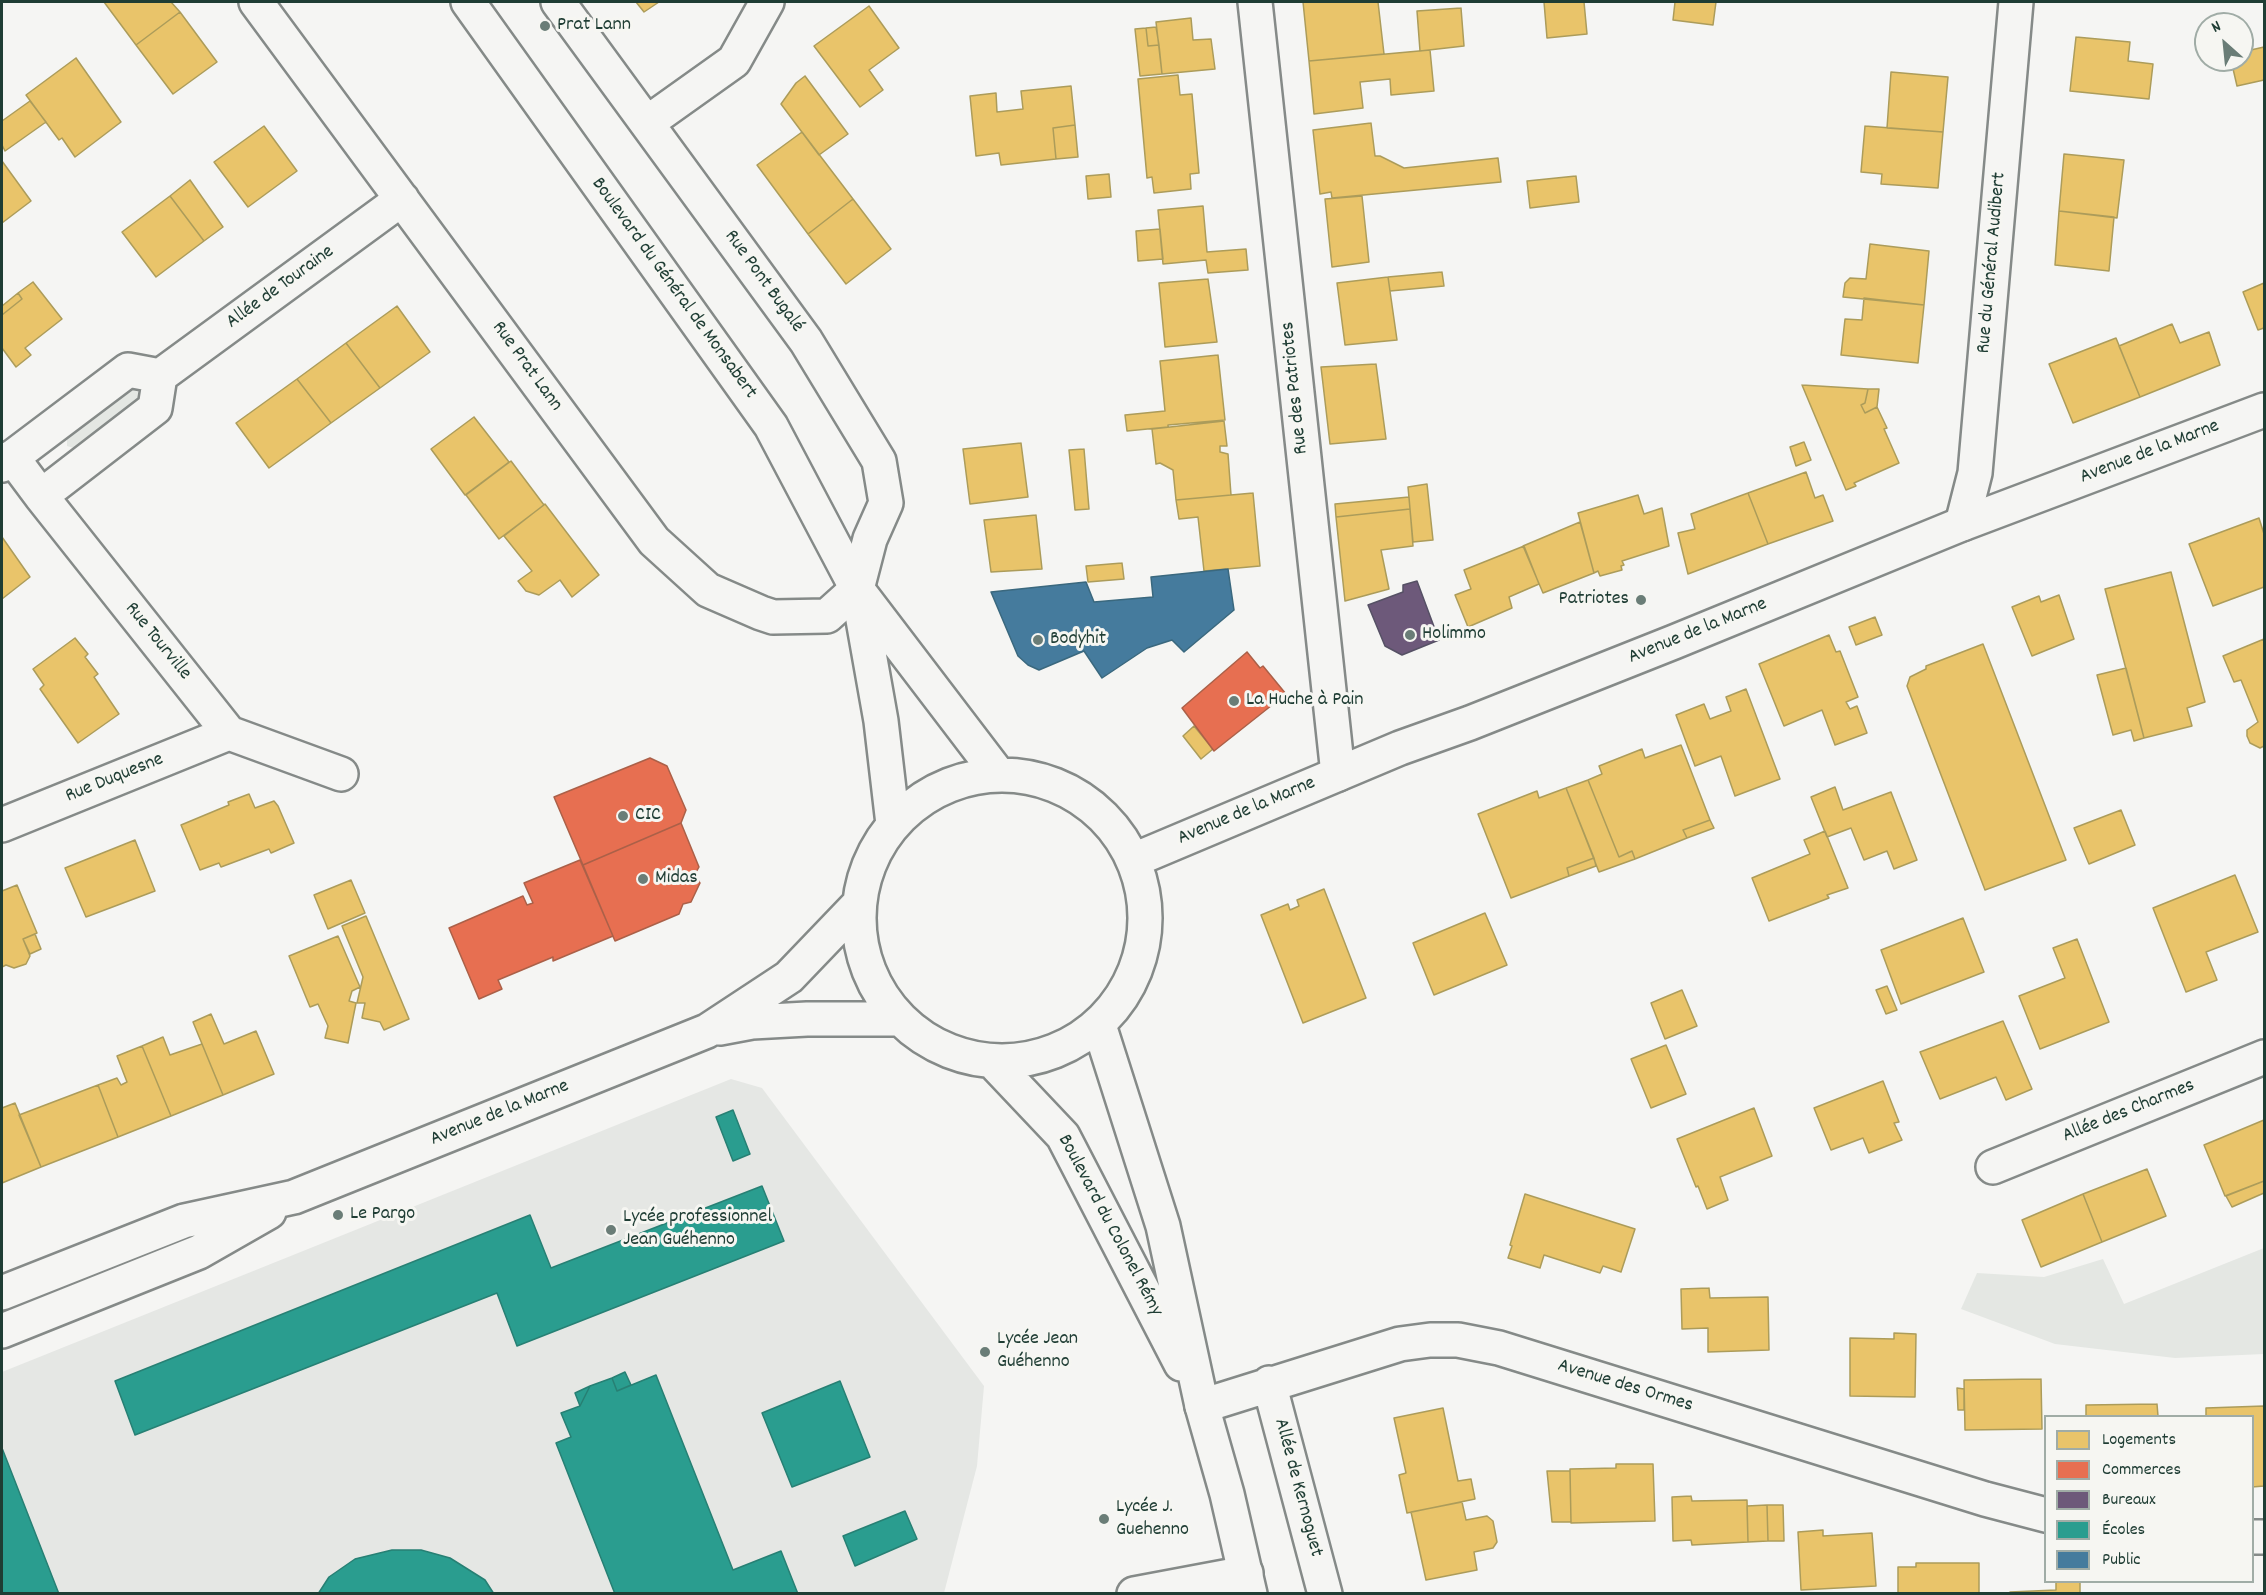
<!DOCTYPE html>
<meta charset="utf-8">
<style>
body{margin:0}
#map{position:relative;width:2266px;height:1595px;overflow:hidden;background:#f5f5f3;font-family:Dekko,sans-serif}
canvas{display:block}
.frame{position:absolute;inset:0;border:3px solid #1f3d34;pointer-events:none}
.legend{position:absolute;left:2044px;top:1415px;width:210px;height:168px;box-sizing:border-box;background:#f6f6f2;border:2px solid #a0aca6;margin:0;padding:8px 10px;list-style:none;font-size:18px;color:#1f3d34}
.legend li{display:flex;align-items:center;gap:12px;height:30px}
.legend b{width:30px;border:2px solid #a0aca6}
.north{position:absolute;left:2194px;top:12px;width:60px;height:60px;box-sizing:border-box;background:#f6f6f2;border:2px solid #a0aca6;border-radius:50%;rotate:333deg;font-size:16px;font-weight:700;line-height:24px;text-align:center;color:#1f3d34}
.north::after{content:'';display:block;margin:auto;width:21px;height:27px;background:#6a7d77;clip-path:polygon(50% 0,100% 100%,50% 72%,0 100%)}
</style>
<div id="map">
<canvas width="2266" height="1595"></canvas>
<div class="frame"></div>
<ul class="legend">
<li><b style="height:16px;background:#e9c46a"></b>Logements</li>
<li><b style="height:16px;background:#e76f51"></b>Commerces</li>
<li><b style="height:16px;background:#6d597a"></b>Bureaux</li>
<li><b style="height:16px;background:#2a9d8f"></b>Écoles</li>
<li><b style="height:16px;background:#457b9d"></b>Public</li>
</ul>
<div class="north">N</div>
</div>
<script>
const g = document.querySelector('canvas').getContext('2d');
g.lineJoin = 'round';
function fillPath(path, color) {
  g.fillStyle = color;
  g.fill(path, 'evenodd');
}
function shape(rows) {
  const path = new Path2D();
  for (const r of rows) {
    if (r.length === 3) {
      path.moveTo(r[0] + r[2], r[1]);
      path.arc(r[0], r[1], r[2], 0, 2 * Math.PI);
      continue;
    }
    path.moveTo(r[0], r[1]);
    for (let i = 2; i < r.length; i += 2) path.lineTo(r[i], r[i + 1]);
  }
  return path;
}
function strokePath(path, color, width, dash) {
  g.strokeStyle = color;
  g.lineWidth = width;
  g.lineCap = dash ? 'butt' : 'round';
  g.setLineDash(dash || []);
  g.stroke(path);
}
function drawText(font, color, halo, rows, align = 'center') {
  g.font = font + ' Dekko,sans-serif';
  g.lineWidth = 6;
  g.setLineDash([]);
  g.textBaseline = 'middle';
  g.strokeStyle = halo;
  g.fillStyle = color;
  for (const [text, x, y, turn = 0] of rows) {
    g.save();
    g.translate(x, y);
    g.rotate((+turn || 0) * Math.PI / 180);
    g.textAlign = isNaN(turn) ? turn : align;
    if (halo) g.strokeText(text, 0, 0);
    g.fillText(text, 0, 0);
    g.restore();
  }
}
const built = shape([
 [731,1079,762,1088,984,1386,977,1466,944,1593,2,1594,2,1372]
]);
const green = shape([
 [134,386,142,390,142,399,77,449,67,446,67,436],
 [2264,1248,2264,1354,2175,1358,2055,1344,1961,1309,1977,1273,2044,1277,2103,1259,2124,1304]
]);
const homes = shape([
 [104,2,171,2,180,12,136,45,104,2],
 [636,2,659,2,644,12,636,2],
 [1303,2,1378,2,1384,54,1309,61,1303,2],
 [1544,2,1584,2,1587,34,1547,38,1544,2],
 [1675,2,1716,2,1713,25,1673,20,1675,2],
 [869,6,899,48,869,70,883,90,860,107,814,46,869,6],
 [1461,8,1464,46,1420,51,1417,11,1461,8],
 [180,12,217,62,173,94,136,45,180,12],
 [1191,18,1193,40,1211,39,1215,69,1162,74,1156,22,1191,18],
 [1156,27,1159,45,1148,46,1146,28,1156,27],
 [1146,28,1148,46,1159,45,1162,74,1140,76,1135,29,1146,28],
 [2076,37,2130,42,2128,61,2153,64,2149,99,2070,91,2076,37],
 [2264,47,2264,80,2237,86,2231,60,2242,60,2242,52,2264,47],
 [1430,50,1434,91,1391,95,1390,79,1360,82,1363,108,1314,114,1309,61,1430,50],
 [76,58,121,122,75,157,62,138,59,140,26,95,76,58],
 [1891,72,1948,77,1943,132,1887,128,1891,72],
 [1178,75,1180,95,1192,94,1199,173,1190,174,1191,189,1154,193,1152,177,1147,178,1138,79,1178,75],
 [805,76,848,134,819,155,781,104,796,83,805,76],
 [1071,86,1075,125,1053,128,1056,159,1001,165,999,153,976,156,970,96,996,93,997,112,1023,109,1021,91,1071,86],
 [30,101,46,122,5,151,2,145,2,121,30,101],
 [1371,123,1375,156,1380,156,1404,168,1498,158,1501,182,1332,198,1331,192,1320,194,1313,130,1371,123],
 [1075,125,1078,157,1056,159,1053,128,1075,125],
 [264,126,297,171,248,207,214,162,264,126],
 [1865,126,1943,132,1938,188,1881,184,1882,174,1861,172,1865,126],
 [802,132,853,199,808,234,757,165,802,132],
 [2064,154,2124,160,2117,218,2059,211,2064,154],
 [2,161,31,201,2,223,2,161],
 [1109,174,1111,197,1088,199,1086,176,1109,174],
 [1576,176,1579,202,1530,208,1527,181,1576,176],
 [190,180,223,227,204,241,170,196,190,180],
 [170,196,204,241,156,277,122,232,170,196],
 [1362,196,1369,262,1332,267,1325,199,1362,196],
 [853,199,891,249,846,284,808,234,853,199],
 [1203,206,1207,252,1246,249,1248,270,1208,273,1206,260,1163,264,1158,210,1203,206],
 [2059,211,2114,217,2109,271,2055,265,2059,211],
 [1160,229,1163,259,1138,261,1136,231,1160,229],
 [1870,244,1929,251,1924,305,1843,297,1845,283,1850,278,1866,279,1870,244],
 [1442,272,1444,286,1390,291,1388,277,1442,272],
 [1388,277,1397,340,1345,345,1337,283,1388,277],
 [1208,279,1217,342,1165,347,1159,283,1208,279],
 [33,282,62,319,25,348,31,355,16,367,2,348,2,315,22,299,18,293,33,282],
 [2264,283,2264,328,2258,330,2243,292,2264,283],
 [18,293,22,299,2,315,2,306,18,293],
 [1864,298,1924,305,1918,363,1841,355,1845,319,1862,320,1864,298],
 [397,306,430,352,380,388,346,343,397,306],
 [2172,324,2180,343,2209,332,2220,365,2140,397,2119,346,2172,324],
 [2116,338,2140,397,2073,423,2049,364,2116,338],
 [346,343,380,388,331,423,297,379,346,343],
 [1218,355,1225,420,1168,425,1168,427,1127,431,1125,415,1165,411,1160,361,1218,355],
 [1376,364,1386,439,1330,444,1321,367,1376,364],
 [297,379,331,423,269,468,236,423,297,379],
 [1802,385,1868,389,1865,403,1861,405,1865,413,1877,407,1887,428,1884,429,1899,463,1854,483,1856,486,1846,490,1802,385],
 [1868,389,1879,389,1877,407,1865,413,1861,405,1865,403,1868,389],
 [474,417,509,462,465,495,431,449,474,417],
 [1224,421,1227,446,1220,446,1220,452,1228,454,1231,495,1176,500,1173,470,1160,463,1156,464,1152,429,1224,421],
 [1804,442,1811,460,1796,466,1790,447,1804,442],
 [1021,443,1028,497,970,504,963,449,1021,443],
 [1084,449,1089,509,1075,510,1069,450,1084,449],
 [511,461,544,505,499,539,466,495,511,461],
 [1806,472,1815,498,1823,495,1833,521,1768,544,1748,493,1806,472],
 [1427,484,1433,540,1413,542,1408,487,1427,484],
 [1253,493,1260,566,1204,571,1198,517,1179,519,1176,500,1253,493],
 [1748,493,1768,544,1688,574,1678,533,1695,529,1691,514,1748,493],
 [1638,495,1644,514,1662,508,1669,546,1622,561,1624,565,1621,566,1622,570,1600,576,1598,571,1594,573,1578,513,1638,495],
 [1409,497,1410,509,1336,517,1335,504,1409,497],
 [545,504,599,575,572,597,560,580,539,595,526,591,518,581,532,571,504,536,545,504],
 [1410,509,1413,546,1381,550,1389,589,1345,601,1336,517,1410,509],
 [1036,515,1042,569,991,572,984,520,1036,515],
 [2259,518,2264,534,2264,587,2213,606,2189,544,2259,518],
 [1580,522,1594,573,1543,593,1523,546,1580,522],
 [2,537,30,577,2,599,2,537],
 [1524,546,1539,584,1509,597,1512,608,1468,627,1455,595,1471,589,1464,570,1524,546],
 [1122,563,1124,579,1088,582,1086,566,1122,563],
 [2171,572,2205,702,2187,708,2192,726,2144,738,2105,589,2171,572],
 [2059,595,2074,639,2032,656,2012,607,2039,596,2041,602,2059,595],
 [1875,617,1882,635,1856,645,1849,627,1875,617],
 [1829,635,1836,652,1840,651,1858,697,1846,702,1850,709,1857,706,1867,733,1835,745,1822,710,1784,726,1759,664,1829,635],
 [75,638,88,654,85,657,98,674,94,677,119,714,78,743,40,689,44,685,33,669,75,638],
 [2264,639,2264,746,2260,748,2250,743,2247,736,2247,730,2258,722,2241,680,2234,682,2223,656,2264,639],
 [1983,644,2066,860,1985,890,1907,686,1910,677,1926,669,1926,666,1983,644],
 [2126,668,2144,738,2134,741,2131,730,2113,735,2097,675,2126,668],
 [1746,689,1780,779,1735,796,1721,756,1695,766,1676,715,1704,704,1710,719,1731,711,1726,697,1746,689],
 [1194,726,1213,749,1201,759,1183,736,1194,726],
 [1681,745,1710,820,1683,830,1687,838,1635,859,1632,851,1619,857,1588,780,1602,774,1599,766,1642,749,1645,758,1681,745],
 [1588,780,1619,857,1632,851,1635,859,1599,872,1566,788,1588,780],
 [1835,787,1843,810,1891,792,1917,860,1894,869,1887,851,1864,860,1851,828,1827,837,1811,797,1835,787],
 [1566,788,1594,858,1567,868,1569,876,1511,898,1478,814,1537,791,1539,798,1566,788],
 [249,794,255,808,274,801,278,806,294,843,271,853,269,849,221,867,219,863,200,870,181,825,229,805,228,802,249,794],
 [2121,810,2135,845,2089,864,2074,828,2121,810],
 [1710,820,1714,828,1687,838,1683,830,1710,820],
 [1825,831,1848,888,1827,895,1829,898,1769,921,1752,878,1810,854,1804,840,1825,831],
 [135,840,155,891,86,917,65,868,135,840],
 [1594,858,1596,866,1569,876,1567,868,1594,858],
 [2235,875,2258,932,2206,952,2217,980,2186,992,2153,908,2235,875],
 [351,880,365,913,328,929,314,895,351,880],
 [17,885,37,933,23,939,30,956,26,964,14,968,6,965,2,967,2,891,17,885],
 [1324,889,1366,998,1303,1023,1261,915,1288,904,1290,910,1299,906,1297,900,1324,889],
 [1485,913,1507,965,1434,995,1413,943,1485,913],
 [366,916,409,1019,384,1030,380,1022,362,1018,365,1003,357,1003,363,977,342,926,366,916],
 [1963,918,1984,972,1901,1004,1881,950,1963,918],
 [35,934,41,949,30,954,23,939,35,934],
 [338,936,360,987,352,991,349,1001,356,1003,348,1043,325,1038,328,1026,318,1004,310,1007,289,956,338,936],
 [2077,939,2109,1022,2040,1049,2019,996,2065,978,2053,948,2077,939],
 [1887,986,1897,1010,1886,1014,1876,990,1887,986],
 [1682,990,1697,1026,1665,1039,1651,1003,1682,990],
 [211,1014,224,1044,256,1031,274,1074,223,1095,193,1022,211,1014],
 [2003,1021,2032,1089,2006,1100,1996,1077,1940,1099,1920,1052,2003,1021],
 [163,1037,170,1055,202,1044,223,1095,171,1116,142,1046,163,1037],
 [1666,1045,1686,1094,1651,1108,1631,1059,1666,1045],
 [142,1046,171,1116,118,1137,98,1085,117,1078,121,1085,127,1082,117,1056,142,1046],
 [1883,1081,1899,1122,1894,1123,1902,1140,1869,1153,1863,1138,1831,1150,1814,1108,1883,1081],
 [98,1085,118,1137,41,1167,19,1115,98,1085],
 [15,1103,41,1167,2,1183,2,1108,15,1103],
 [1754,1108,1772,1156,1720,1177,1728,1200,1707,1209,1698,1186,1696,1187,1677,1139,1754,1108],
 [2264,1120,2264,1181,2225,1196,2204,1145,2264,1120],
 [2147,1169,2166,1216,2102,1242,2083,1194,2147,1169],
 [2264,1181,2264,1193,2232,1207,2226,1196,2264,1181],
 [1525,1194,1635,1229,1621,1272,1603,1266,1600,1273,1544,1255,1540,1268,1508,1258,1512,1246,1510,1245,1525,1194],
 [2083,1194,2102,1242,2041,1267,2022,1220,2083,1194],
 [1709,1288,1710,1298,1768,1297,1769,1350,1708,1352,1708,1328,1682,1329,1681,1289,1709,1288],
 [1894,1333,1916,1334,1915,1397,1850,1396,1850,1338,1894,1339,1894,1333],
 [2041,1379,2042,1429,1965,1430,1964,1380,2041,1379],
 [1957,1388,1964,1389,1964,1410,1958,1410,1957,1388],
 [2157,1404,2158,1416,2086,1416,2086,1405,2157,1404],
 [2264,1406,2264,1486,2252,1487,2252,1416,2206,1416,2206,1408,2264,1406],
 [1443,1408,1458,1481,1471,1479,1475,1499,1407,1513,1399,1475,1406,1473,1394,1418,1443,1408],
 [1616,1464,1653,1464,1655,1521,1571,1523,1570,1469,1616,1468,1616,1464],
 [1547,1471,1570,1471,1571,1522,1552,1522,1547,1471],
 [1691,1496,1692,1501,1747,1500,1748,1542,1692,1545,1691,1540,1673,1541,1672,1497,1691,1496],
 [1462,1502,1466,1520,1487,1516,1493,1521,1497,1542,1493,1548,1474,1552,1477,1570,1426,1580,1411,1512,1462,1502],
 [1767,1505,1768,1541,1748,1542,1747,1506,1767,1505],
 [1767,1505,1783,1505,1784,1541,1768,1541,1767,1505],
 [1823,1530,1823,1536,1872,1533,1876,1586,1801,1590,1798,1532,1823,1530],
 [1916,1563,1979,1563,1979,1594,1898,1594,1898,1567,1916,1567,1916,1563],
 [2056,1582,2080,1582,2080,1594,2010,1594,2010,1592,2056,1590,2056,1582]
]);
const shops = shape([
 [1247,652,1260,668,1263,666,1286,694,1214,751,1182,708,1247,652],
 [650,758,667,766,686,810,681,823,583,865,554,797,650,758],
 [681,823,699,867,695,874,700,883,691,902,683,904,679,914,615,941,583,865,681,823],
 [580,860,613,936,553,961,553,957,498,980,502,989,479,999,449,928,523,896,527,905,533,903,524,883,580,860]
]);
const offices = shape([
 [1417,581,1439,640,1402,655,1385,646,1368,605,1403,592,1403,585,1417,581]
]);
const schools = shape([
 [733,1110,750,1154,733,1161,716,1117,733,1110],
 [762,1186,784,1241,517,1346,497,1293,135,1435,115,1381,530,1215,551,1268,762,1186],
 [625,1372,631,1385,617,1391,612,1378,625,1372],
 [656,1375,733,1570,781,1551,798,1594,615,1594,556,1443,571,1437,561,1413,580,1406,590,1386,612,1378,617,1391,656,1375],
 [840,1381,870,1457,792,1487,762,1413,840,1381],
 [590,1386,580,1406,575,1393,590,1386],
 [2,1448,59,1594,2,1594,2,1448],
 [905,1511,917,1539,855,1566,843,1536,905,1511],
 [392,1550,421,1550,450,1558,485,1580,494,1594,318,1594,329,1577,355,1559,392,1550]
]);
const public = shape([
 [1228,569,1234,610,1184,652,1172,640,1147,648,1102,678,1084,651,1039,670,1028,665,1018,656,991,592,1086,582,1094,602,1153,597,1151,577,1228,569]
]);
const street = shape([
 [256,2,654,541,708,590,761,613,773,617,827,616,857,589,870,539,886,503,879,461,806,341,558,2],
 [1255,2,1338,774],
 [647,123,734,61,767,2],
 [12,457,41,496,229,733,341,774],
 [2,465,128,370,160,376],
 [41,496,155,408,160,376,402,199],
 [1962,524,1975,473,2016,2],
 [2,825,229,733],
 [1993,1167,2264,1057],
 [1269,1383,1325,1594],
 [1202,1406,1400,1344,1430,1340,1458,1340,1499,1348,1985,1499,2046,1515],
 [2252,1537,2264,1537],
 [1134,1594,1246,1573]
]);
const secondary = shape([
 [468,2,771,426,857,589,998,774],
 [859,597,881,721,893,824],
 [1002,918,143],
 [1134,860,1400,748,1470,723,1674,642,1962,524,2264,410],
 [1099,1025,1163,1226,1202,1406,1227,1494,1250,1594],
 [720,1028,752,1022,807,1019,899,1019],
 [993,1062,1063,1136,1181,1364],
 [2,1293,184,1221,294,1197,707,1031,789,977,858,905],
 [2,1331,199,1252,269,1212]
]);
const markers = [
 [545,26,6,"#6a7d77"],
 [1641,600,6,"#6a7d77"],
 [1410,635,6,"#6a7d77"],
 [1038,640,6,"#6a7d77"],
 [1234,701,6,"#6a7d77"],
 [623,816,6,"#6a7d77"],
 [643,879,6,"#6a7d77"],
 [338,1215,6,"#6a7d77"],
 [611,1230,6,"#6a7d77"],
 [985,1352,6,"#6a7d77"],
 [1104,1519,6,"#6a7d77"]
];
const poiNames = [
 ["Prat Lann",557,26],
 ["Patriotes",1629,600,"right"],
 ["Holimmo",1422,635],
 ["Bodyhit",1050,640],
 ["La Huche à Pain",1246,701],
 ["CIC",635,816],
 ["Midas",655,879],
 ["Le Pargo",350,1215],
 ["Lycée professionnel",623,1218],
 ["Jean Guéhenno",623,1241],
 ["Lycée Jean",997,1340],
 ["Guéhenno",997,1363],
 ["Lycée J.",1116,1508],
 ["Guehenno",1116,1531]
];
const streetNames = [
 ["Rue du Général Audibert",1993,263,-85],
 ["Rue Pont Bugalé",763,282,54],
 ["Allée de Touraine",281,288,-36],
 ["Boulevard du Général de Monsabert",673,289,54],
 ["Rue Prat Lann",526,367,54],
 ["Rue des Patriotes",1296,388,-96],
 ["Avenue de la Marne",2150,453,-21],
 ["Avenue de la Marne",1698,632,-22],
 ["Rue Tourville",157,642,51],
 ["Rue Duquesne",115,779,-22],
 ["Avenue de la Marne",1247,812,-23],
 ["Allée des Charmes",2129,1112,-22],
 ["Avenue de la Marne",500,1114,-22],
 ["Boulevard du Colonel Rémy",1109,1226,62],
 ["Avenue des Ormes",1625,1387,17],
 ["Allée de Kernoguet",1297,1488,75]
];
fillPath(built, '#e5e7e4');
fillPath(green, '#e4e7e3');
fillPath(homes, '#e9c46a');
strokePath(homes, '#ac9c5a', 1.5);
fillPath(shops, '#e76f51');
strokePath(shops, '#ab6048', 1.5);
fillPath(offices, '#6d597a');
strokePath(offices, '#565165', 1.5);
fillPath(schools, '#2a9d8f');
strokePath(schools, '#278074', 1.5);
fillPath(public, '#457b9d');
strokePath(public, '#3a687e', 1.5);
strokePath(street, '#858a88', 38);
strokePath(secondary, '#858a88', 38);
strokePath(street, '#f5f5f3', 33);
strokePath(secondary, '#f5f5f3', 33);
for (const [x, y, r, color] of markers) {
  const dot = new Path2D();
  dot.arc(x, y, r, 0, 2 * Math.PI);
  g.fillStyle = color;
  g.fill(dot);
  strokePath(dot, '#f6f6f2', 2);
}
drawText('20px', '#1f3d34', '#f6f6f2', poiNames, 'left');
drawText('20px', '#1f3d34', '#f6f6f2', streetNames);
</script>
